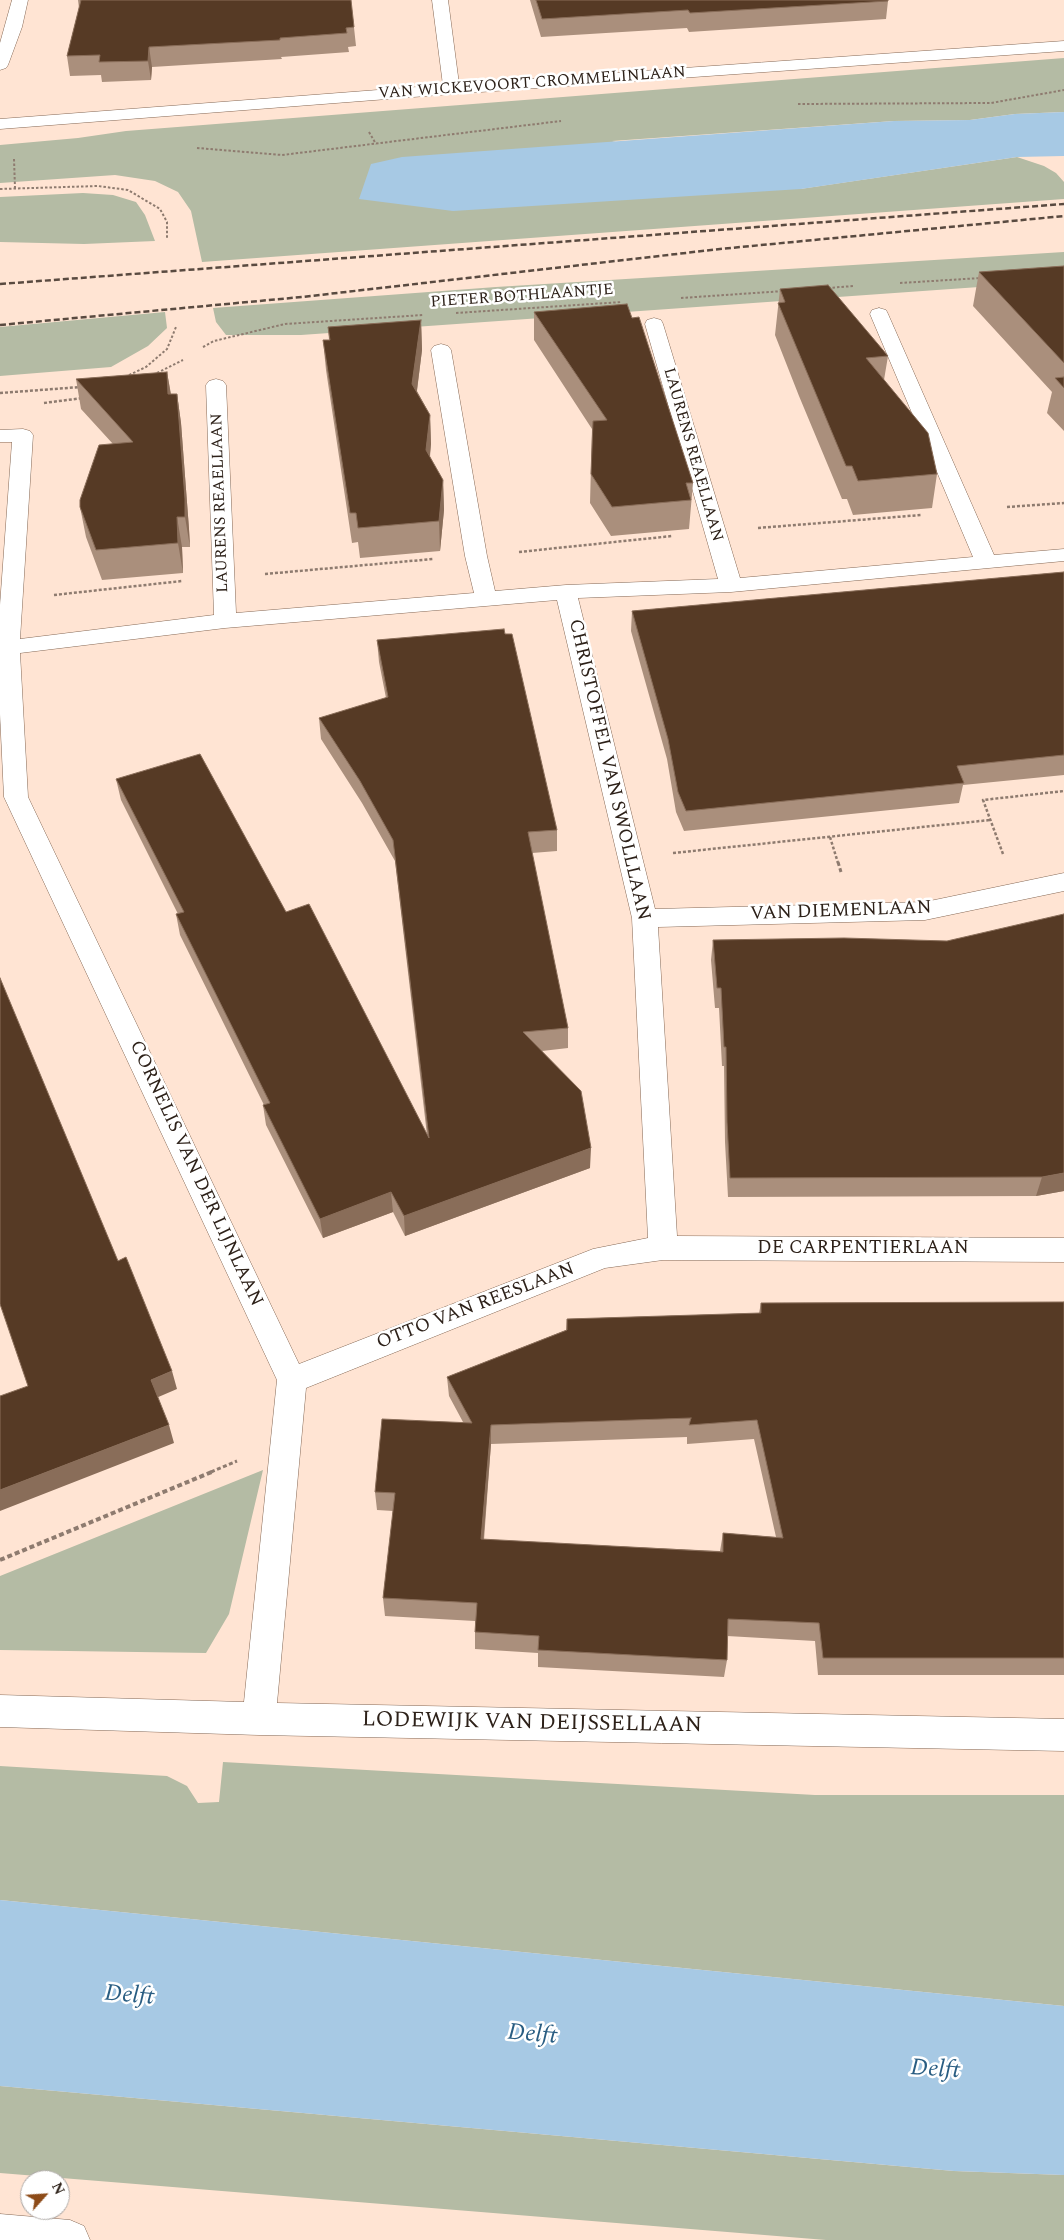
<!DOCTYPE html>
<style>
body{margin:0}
#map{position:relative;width:1064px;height:2240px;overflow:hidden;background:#ffe4d3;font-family:Spectral,serif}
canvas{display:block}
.north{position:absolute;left:20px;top:2170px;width:50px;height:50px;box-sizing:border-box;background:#fff;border:1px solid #aba6a3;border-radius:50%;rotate:64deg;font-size:14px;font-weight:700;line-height:20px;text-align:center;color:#2d2119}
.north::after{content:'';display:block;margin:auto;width:18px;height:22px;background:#8d4b18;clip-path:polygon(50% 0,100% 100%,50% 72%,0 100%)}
</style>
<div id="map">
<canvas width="1064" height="2240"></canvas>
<div class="north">N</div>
</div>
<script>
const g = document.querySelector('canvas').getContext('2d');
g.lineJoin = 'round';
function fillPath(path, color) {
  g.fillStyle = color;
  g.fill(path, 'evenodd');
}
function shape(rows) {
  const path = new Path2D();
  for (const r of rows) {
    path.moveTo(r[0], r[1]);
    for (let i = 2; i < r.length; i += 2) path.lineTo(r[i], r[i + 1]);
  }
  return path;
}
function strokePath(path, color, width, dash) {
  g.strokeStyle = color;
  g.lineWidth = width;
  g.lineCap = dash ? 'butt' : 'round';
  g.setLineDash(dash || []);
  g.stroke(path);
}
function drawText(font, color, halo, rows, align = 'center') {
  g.font = font + ' Spectral,serif';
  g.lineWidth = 5;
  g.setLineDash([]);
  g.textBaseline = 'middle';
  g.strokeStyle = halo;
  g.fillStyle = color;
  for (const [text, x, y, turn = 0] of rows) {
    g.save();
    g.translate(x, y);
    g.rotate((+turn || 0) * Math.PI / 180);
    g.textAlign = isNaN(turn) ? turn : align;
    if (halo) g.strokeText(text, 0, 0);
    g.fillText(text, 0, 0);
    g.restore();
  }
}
const green = shape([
 [1064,58,1064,112,1015,114,970,120,894,121,612,141,800,189,1017,157,1044,166,1056,173,1064,182,1064,199,202,262,191,211,178,192,155,181,115,175,0,183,0,145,78,138,126,131],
 [83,193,113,195,136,202,145,215,155,241,84,244,0,242,0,197],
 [1064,252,1064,281,301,335,226,335,216,322,213,308,496,287],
 [165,312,167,328,148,346,111,367,0,376,0,327],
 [263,1470,229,1614,206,1653,0,1650,0,1576],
 [223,1762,815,1795,1064,1795,1064,2006,0,1900,0,1766,167,1776,187,1786,198,1803,219,1802],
 [0,2086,954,2171,1064,2175,1064,2240,826,2240,0,2173]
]);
const water = shape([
 [1064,112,1064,156,1017,157,801,189,453,211,359,199,371,164,402,157,894,121,970,120,1015,114],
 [0,1900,1064,2006,1064,2175,954,2171,0,2086]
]);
const pathFar3 = shape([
 [798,104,991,103,1064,90],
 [369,132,376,144],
 [197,148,282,155,561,121],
 [14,159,15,188],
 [0,189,98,186,128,190,160,209,167,222,167,239],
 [900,283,981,278],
 [828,288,854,286],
 [681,298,784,291],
 [456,313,622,302],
 [203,347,214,341,285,324,423,315],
 [153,375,183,360],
 [125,377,146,367,167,349,176,327]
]);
const pathFar2 = shape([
 [0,393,80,387],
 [44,403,83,398],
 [1007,507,1064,503],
 [758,528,921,515],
 [519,552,672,536],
 [265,574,433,559],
 [54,595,182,581],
 [830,837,838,863],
 [673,853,990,820],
 [1003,854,983,800,1064,791]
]);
const pathFar1 = shape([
 [838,862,841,872],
 [211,1472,237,1461]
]);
const path = shape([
 [0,1560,214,1471]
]);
const minor = shape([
 [12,0,28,0,22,27,8,65,6,68,0,70,0,43,12,0],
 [432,0,448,0,459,84,1064,41,1064,51,452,94,0,129,0,119,443,85,432,0],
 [879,308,886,310,888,314,994,555,1064,549,1064,561,731,592,578,598,655,909,925,902,1064,873,1064,891,925,920,658,927,677,1236,1064,1238,1064,1262,663,1260,605,1268,306,1388,277,1703,1064,1719,1064,1751,259,1735,0,1727,0,1695,244,1702,277,1380,4,797,0,714,0,605,12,442,0,442,0,430,23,429,30,431,33,435,20,639,214,615,206,385,209,381,216,379,223,381,226,385,236,613,474,593,465,556,431,350,434,346,441,344,448,346,451,350,487,556,495,591,566,585,718,579,645,324,647,320,654,318,661,320,663,324,740,578,973,557,870,314,872,310,879,308],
 [557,600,632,918,648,1238,593,1249,299,1364,28,797,20,653,225,628,557,600]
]);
const major = shape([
 [0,2214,70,2220,84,2226,90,2240,0,2240,0,2214]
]);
const rail = shape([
 [0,284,1064,204],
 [0,325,302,297,720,249,1064,216]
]);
const wall = shape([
 [78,0,351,0,356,46,348,47,349,52,281,57,282,59,152,67,151,80,102,82,101,75,70,76,67,56,79,8],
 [530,0,888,0,888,1,886,19,689,32,687,28,541,37],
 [1064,266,1064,431,1047,413,1052,392,973,306,979,272],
 [780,289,888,356,884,380,937,474,932,508,853,515,847,499,842,499,799,396,775,335],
 [534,312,693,483,689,529,611,536,590,503,592,429,534,340],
 [421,320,422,350,417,391,430,415,431,444,430,457,443,480,444,510,440,551,360,558,358,542,352,543,326,370,323,340,329,340,328,327],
 [167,372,171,394,177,394,181,423,189,529,190,547,182,547,183,573,102,580,86,537,80,507,113,444,81,409,76,379],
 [1064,572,1064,775,963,785,959,803,684,831,676,812,667,759,631,631,632,611],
 [505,634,557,830,557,851,532,853,568,1028,568,1048,542,1051,590,1168,405,1236,393,1212,323,1238,266,1125,263,1105,264,1105,180,935,176,914,178,914,121,800,116,779,286,912,427,1135,395,861,362,803,321,739,319,718,386,698,379,662,377,640],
 [713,940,1064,1191,1036,1196,728,1197,725,1142,724,1066,722,1066,719,1008,715,1008,711,960],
 [1064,1302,1064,1675,818,1675,815,1641,727,1636,727,1660,724,1677,538,1667,538,1653,475,1649,475,1621,385,1616,383,1598,393,1511,377,1510,375,1492,463,1422,449,1396,447,1377,566,1330,567,1319,759,1313,761,1303],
 [687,1437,687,1444,754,1439,776,1537,723,1533,720,1551,484,1540,491,1444]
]);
const shadedWall = shape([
 [149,47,152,67,151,80,148,61],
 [421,320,422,350,414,413,412,384],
 [167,372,172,402,168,394],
 [177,394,181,423,189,529,190,547,185,517],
 [430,415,431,444,427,480,426,450],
 [443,480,444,510,440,551,439,521],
 [177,517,182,547,183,573,178,543],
 [591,1148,590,1168,405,1236,404,1216],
 [1064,1173,1064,1191,1036,1196,1042,1177],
 [391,1192,393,1212,323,1238,320,1219],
 [172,1371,177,1389,156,1398,151,1380],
 [169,1425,174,1443,0,1511,0,1490],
 [491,1425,491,1444,482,1557,481,1539]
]);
const building = shape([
 [81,0,351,0,354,27,346,28,347,33,280,38,280,40,149,47,148,61,99,62,100,55,67,56,81,0],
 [536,0,888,0,888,1,690,13,688,10,542,19,536,0],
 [1064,266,1064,363,979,272,1064,266],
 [828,285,888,356,866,358,928,433,937,474,858,481,852,466,846,466,803,363,778,303,785,302,780,289,828,285],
 [627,304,632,318,639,317,693,483,686,483,691,500,612,507,591,474,593,421,607,420,534,312,627,304],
 [421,320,412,384,430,415,426,450,443,480,439,521,358,528,356,513,350,513,323,340,330,340,328,327,421,320],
 [167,372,168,394,177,394,185,499,185,517,177,517,178,543,96,550,80,507,80,500,99,445,133,442,76,379,167,372],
 [1064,377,1064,388,1055,378,1064,377],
 [1064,572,1064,755,957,766,964,783,686,811,678,792,668,739,632,611,1064,572],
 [504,629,505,634,512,634,557,830,528,832,568,1028,523,1032,581,1091,591,1148,404,1216,391,1192,320,1219,263,1105,270,1103,176,914,184,912,116,779,200,754,286,912,309,904,429,1138,393,840,360,781,319,718,388,697,377,640,504,629],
 [1064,914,1064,1173,1042,1177,730,1178,727,1122,726,1047,724,1047,721,988,717,988,713,940,844,938,947,941,1064,914],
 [0,978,118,1261,126,1257,172,1371,151,1380,169,1425,0,1490,0,1396,28,1386,0,1304,0,978],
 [1064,1302,1064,1658,823,1658,819,1623,728,1619,727,1660,538,1650,539,1636,475,1632,477,1603,383,1598,395,1493,375,1492,382,1419,472,1423,447,1377,567,1330,567,1319,761,1313,761,1303,1064,1302],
 [691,1418,689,1425,757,1420,783,1538,723,1533,723,1552,481,1539,491,1425,691,1418]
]);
const farStreetnames = [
 ["VAN WICKEVOORT CROMMELINLAAN",532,84,-4],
 ["PIETER BOTHLAANTJE",522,297,-4],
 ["LAURENS REAELLAAN",692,455,74],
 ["LAURENS REAELLAAN",221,503,-92]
];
const streetNames = [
 ["CHRISTOFFEL VAN SWOLLLAAN",608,770,77],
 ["VAN DIEMENLAAN",841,912,-2],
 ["CORNELIS VAN DER LIJNLAAN",195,1174,65],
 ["DE CARPENTIERLAAN",863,1249],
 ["OTTO VAN REESLAAN",476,1307,-21]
];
const nearStreetnames = [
 ["LODEWIJK VAN DEIJSSELLAAN",532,1724,1]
];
const nearWaternames = [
 ["Delft",129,1997,5],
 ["Delft",532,2036,5],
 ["Delft",935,2071,4]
];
fillPath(green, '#b4bba4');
fillPath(water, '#a7c9e4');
strokePath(minor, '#866956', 1);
strokePath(major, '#866956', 1);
strokePath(pathFar3, '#8e7b6f', 2, [2.5, 2]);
strokePath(pathFar2, '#8e7b6f', 2.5, [3, 2]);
strokePath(pathFar1, '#8e7b6f', 3, [4, 2.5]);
strokePath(path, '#8e7b6f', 4, [5, 3]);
fillPath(minor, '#fff');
fillPath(major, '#fff');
strokePath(rail, '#594a40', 2.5, [6, 3]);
fillPath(wall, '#aa8f7c');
fillPath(shadedWall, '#896d59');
fillPath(building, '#563a25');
strokePath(building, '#896d59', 1);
drawText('16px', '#2d2119', '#fff', farStreetnames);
drawText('19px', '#2d2119', '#fff', streetNames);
drawText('22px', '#2d2119', '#fff', nearStreetnames);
drawText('italic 24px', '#295d82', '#fff', nearWaternames);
</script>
